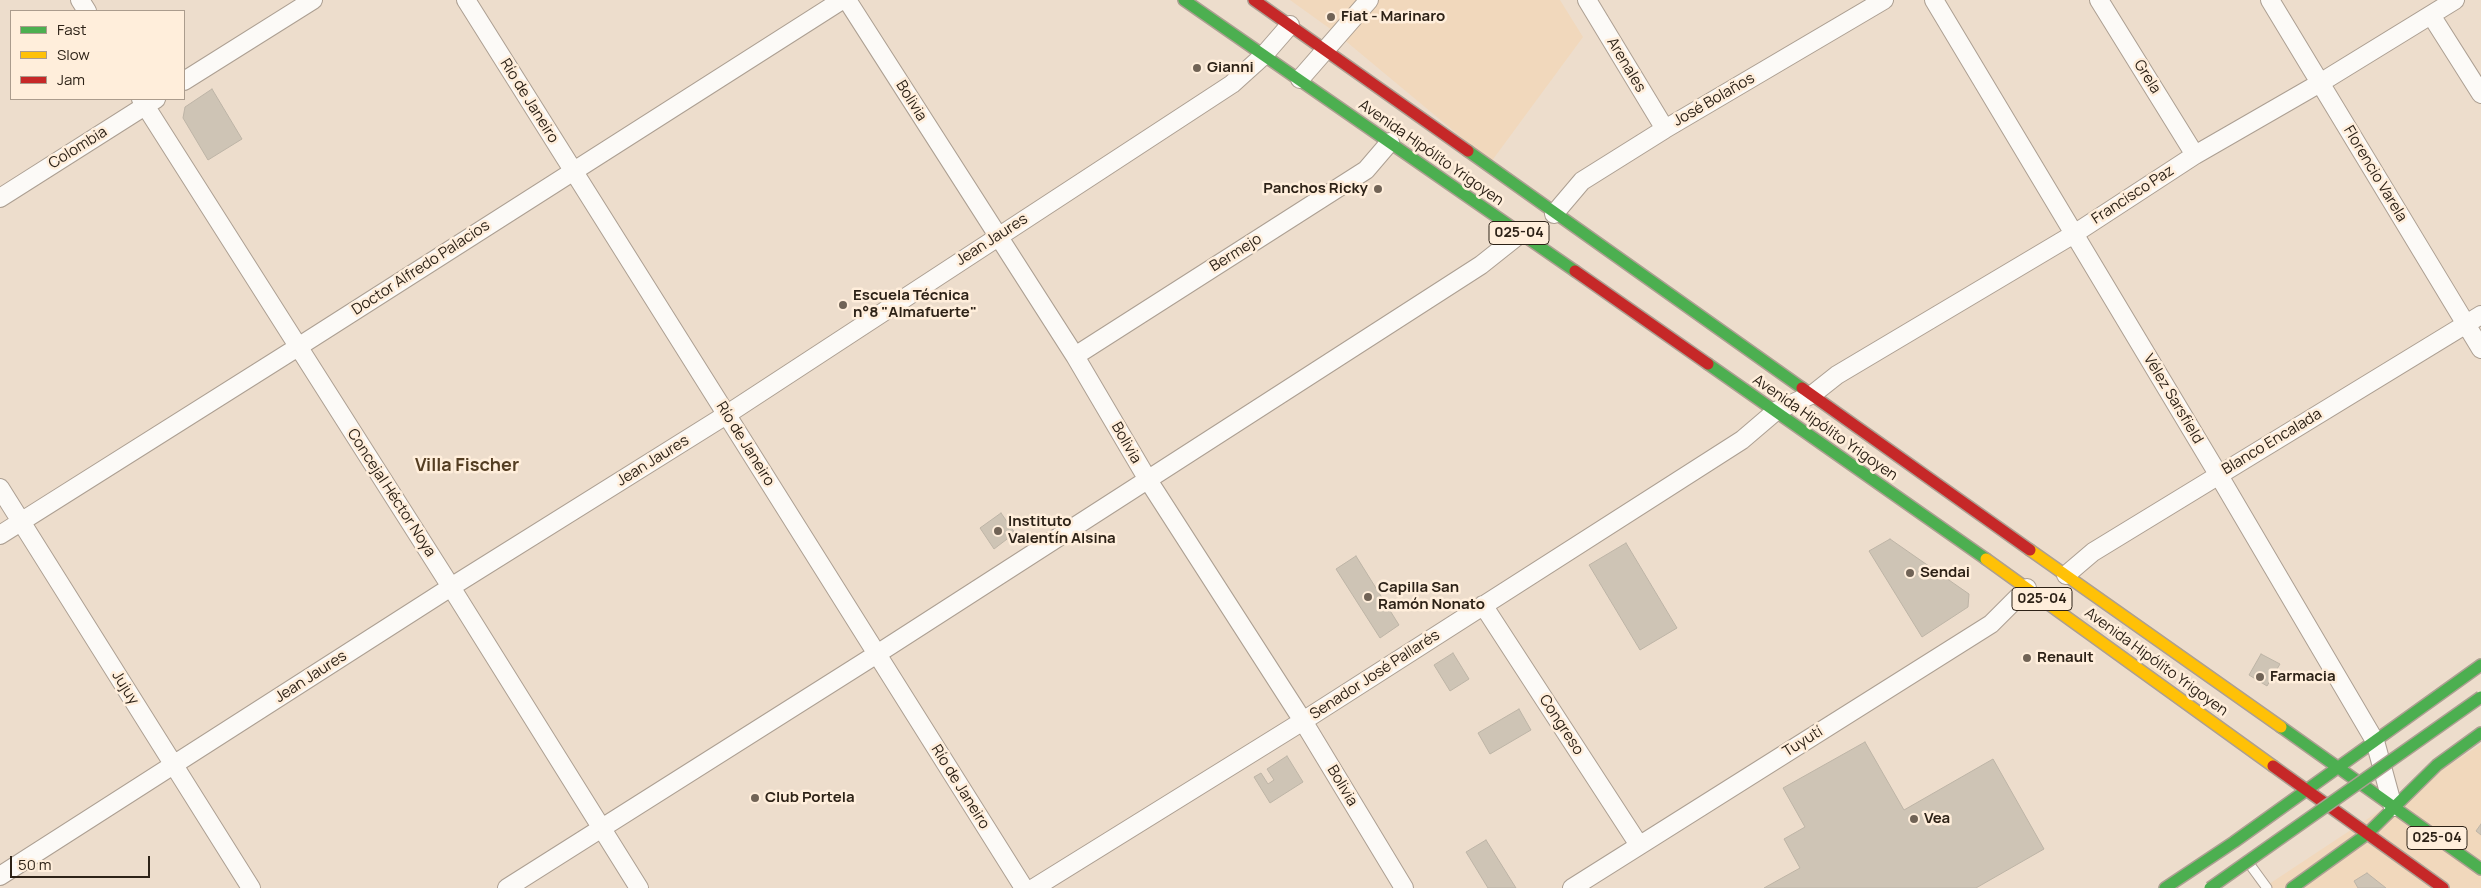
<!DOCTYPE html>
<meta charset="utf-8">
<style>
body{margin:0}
#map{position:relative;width:2481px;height:888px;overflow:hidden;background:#edddcc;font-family:Manrope,sans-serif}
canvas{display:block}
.legend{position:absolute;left:10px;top:10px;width:175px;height:90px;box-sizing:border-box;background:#ffeedb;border:1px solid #ab9c8d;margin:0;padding:6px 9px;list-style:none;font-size:15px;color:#2d2217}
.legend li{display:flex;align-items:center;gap:10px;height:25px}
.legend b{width:25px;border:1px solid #ab9c8d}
.scale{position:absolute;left:10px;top:856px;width:140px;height:22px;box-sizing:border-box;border:2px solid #2d2217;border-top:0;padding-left:6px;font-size:15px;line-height:18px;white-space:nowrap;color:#2d2217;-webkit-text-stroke:4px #ffeedb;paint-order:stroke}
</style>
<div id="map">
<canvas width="2481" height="888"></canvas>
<ul class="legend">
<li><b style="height:6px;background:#4caf50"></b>Fast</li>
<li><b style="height:6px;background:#ffc107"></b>Slow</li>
<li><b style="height:6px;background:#c62828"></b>Jam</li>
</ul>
<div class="scale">50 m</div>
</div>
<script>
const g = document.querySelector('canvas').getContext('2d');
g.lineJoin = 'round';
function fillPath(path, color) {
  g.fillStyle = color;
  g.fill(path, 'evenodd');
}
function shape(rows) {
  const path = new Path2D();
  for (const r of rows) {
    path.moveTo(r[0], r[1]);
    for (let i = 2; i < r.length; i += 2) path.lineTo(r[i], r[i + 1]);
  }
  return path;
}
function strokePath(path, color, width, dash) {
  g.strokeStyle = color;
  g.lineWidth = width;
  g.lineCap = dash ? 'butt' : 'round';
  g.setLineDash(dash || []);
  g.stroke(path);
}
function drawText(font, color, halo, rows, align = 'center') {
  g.font = font + ' Manrope,sans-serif';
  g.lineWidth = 5;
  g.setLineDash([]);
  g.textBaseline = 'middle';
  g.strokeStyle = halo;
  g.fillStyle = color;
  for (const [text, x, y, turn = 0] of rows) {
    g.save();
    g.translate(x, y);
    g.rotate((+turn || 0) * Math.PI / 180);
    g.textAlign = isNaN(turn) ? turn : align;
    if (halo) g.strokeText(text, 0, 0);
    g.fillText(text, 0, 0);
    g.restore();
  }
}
const built = shape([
 [1290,0,1560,0,1583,37,1491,162,1336,33],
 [2481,744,2481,888,2263,888]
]);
const building = shape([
 [212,89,242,139,208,160,183,118,185,107,212,89],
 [1001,513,1015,533,994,549,980,528,1001,513],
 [1890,539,1969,594,1968,607,1922,637,1869,551,1890,539],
 [1626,543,1677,628,1640,650,1589,565,1626,543],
 [1356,556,1399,625,1380,638,1336,569,1356,556],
 [1453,653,1469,679,1450,691,1434,665,1453,653],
 [2261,654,2280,664,2267,686,2249,675,2261,654],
 [1519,709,1531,730,1490,754,1478,733,1519,709],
 [1865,742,1904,810,1993,759,2044,849,1976,888,1764,888,1800,868,1784,839,1805,827,1783,788,1865,742],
 [1287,756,1303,782,1270,803,1254,777,1261,773,1268,784,1274,780,1267,769,1287,756],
 [2481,824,2481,835,2476,831,2481,824],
 [1486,840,1516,888,1488,888,1466,852,1486,840],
 [2367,873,2386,888,2358,888,2354,881,2367,873]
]);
const lane = shape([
 [2248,862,2267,888]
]);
const street = shape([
 [80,0,87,11],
 [466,0,1024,888],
 [847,0,1075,356,1148,480,1303,721,1404,888],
 [1587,0,1665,129],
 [1934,0,2218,474,2375,741,2393,807],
 [2099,0,2195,155],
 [2270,0,2481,349],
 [2431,15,2481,94],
 [1300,79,1369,0],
 [184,81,313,0],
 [141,99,451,587,639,888],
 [0,198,156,99],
 [1554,214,1582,181,1665,129,1884,0],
 [1075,356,1366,170,1390,142],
 [0,488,251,888],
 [0,535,298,347,842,0],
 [2066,575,2093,552,2481,315],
 [1483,605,1639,845],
 [0,876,451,587,726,415,1232,84,1263,56,1290,25],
 [507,888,877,654,1481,265,1520,234],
 [1034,888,1303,721,1742,440,1776,411,1813,394,1837,375,2074,234,2195,155,2320,83,2455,0],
 [1572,888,1991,624,2027,588]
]);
const fast = shape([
 [1184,0,1575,271],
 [1468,151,1802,388],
 [1708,364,1986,559],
 [2281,727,2481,869],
 [2165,888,2234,842,2481,665],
 [2292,888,2367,834,2437,765,2481,733]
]);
const slow = shape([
 [2030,550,2281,727],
 [1986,559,2273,766]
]);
const jam = shape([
 [1254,0,1468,151],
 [1575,271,1708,364],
 [1802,388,2030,550],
 [2273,766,2443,888]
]);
const fastBridge = shape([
 [2210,888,2481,697]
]);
const markers = [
 [1331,17,5,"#706356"],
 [1197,68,5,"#706356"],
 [1378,189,5,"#706356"],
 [843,305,5,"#706356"],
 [998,531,5,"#706356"],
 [1910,573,5,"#706356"],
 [1368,597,5,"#706356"],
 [2027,658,5,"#706356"],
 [2260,677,5,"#706356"],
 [755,798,5,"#706356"],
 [1914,819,5,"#706356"]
];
const shields = [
 [1519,233,60],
 [2042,599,60],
 [2437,838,60]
];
const shieldNames = [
 ["025-04",1519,233],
 ["025-04",2042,599],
 ["025-04",2437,838]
];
const poiNames = [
 ["Fiat - Marinaro",1341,17],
 ["Gianni",1207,68],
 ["Panchos Ricky",1368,189,"right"],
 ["Escuela Técnica",853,296],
 ["n°8 \"Almafuerte\"",853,313],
 ["Instituto",1008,522],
 ["Valentín Alsina",1008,539],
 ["Sendai",1920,573],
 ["Capilla San",1378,588],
 ["Ramón Nonato",1378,605],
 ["Renault",2037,658],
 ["Farmacia",2270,677],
 ["Club Portela",765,798],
 ["Vea",1924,819]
];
const streetNames = [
 ["Arenales",1626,65,59],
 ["Grela",2147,77,58],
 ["José Bolaños",1714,100,-30],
 ["Río de Janeiro",529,101,58],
 ["Bolivia",911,101,58],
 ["Colombia",78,148,-32],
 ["Avenida Hipólito Yrigoyen",1431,153,35],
 ["Florencio Varela",2375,174,59],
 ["Francisco Paz",2133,195,-33],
 ["Jean Jaures",992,240,-33],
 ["Bermejo",1236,253,-32],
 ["Doctor Alfredo Palacios",421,268,-33],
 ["Vélez Sarsfield",2173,399,59],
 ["Avenida Hipólito Yrigoyen",1825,428,35],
 ["Blanco Encalada",2272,442,-31],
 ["Bolivia",1126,443,60],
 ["Río de Janeiro",745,444,58],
 ["Jean Jaures",653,461,-32],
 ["Concejal Héctor Noya",391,493,57],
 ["Avenida Hipólito Yrigoyen",2156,662,36],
 ["Senador José Pallarés",1375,675,-33],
 ["Jean Jaures",311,677,-33],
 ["Jujuy",125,688,58],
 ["Congreso",1561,725,57],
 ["Tuyutí",1803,742,-32],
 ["Bolivia",1342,786,59],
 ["Río de Janeiro",960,787,58]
];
const quarterNames = [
 ["Villa Fischer",467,466]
];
fillPath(built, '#f1d8bc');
fillPath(building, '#cec4b5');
strokePath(building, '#bdb4a6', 1);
strokePath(lane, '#ac9f92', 11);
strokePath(street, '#ac9f92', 20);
strokePath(fast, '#ac9f92', 14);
strokePath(slow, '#ac9f92', 14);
strokePath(jam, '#ac9f92', 14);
strokePath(lane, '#fcfaf7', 9);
strokePath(street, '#fcfaf7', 18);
strokePath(fast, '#4caf50', 11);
strokePath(slow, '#ffc107', 11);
strokePath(jam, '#c62828', 11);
strokePath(fastBridge, '#ac9f92', 14, []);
strokePath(fastBridge, '#4caf50', 11);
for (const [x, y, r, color] of markers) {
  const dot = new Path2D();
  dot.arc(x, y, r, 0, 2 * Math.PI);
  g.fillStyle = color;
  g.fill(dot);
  strokePath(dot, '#ffeedb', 2);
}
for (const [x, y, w] of shields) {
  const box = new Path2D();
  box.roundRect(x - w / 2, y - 11.5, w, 23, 4);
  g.fillStyle = '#ffeedb';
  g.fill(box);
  strokePath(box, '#2d2217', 1);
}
drawText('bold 14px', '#2d2217', null, shieldNames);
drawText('bold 15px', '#2d2217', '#ffeedb', poiNames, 'left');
drawText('15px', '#2d2217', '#ffeedb', streetNames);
drawText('bold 18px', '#533d22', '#ffeedb', quarterNames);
</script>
